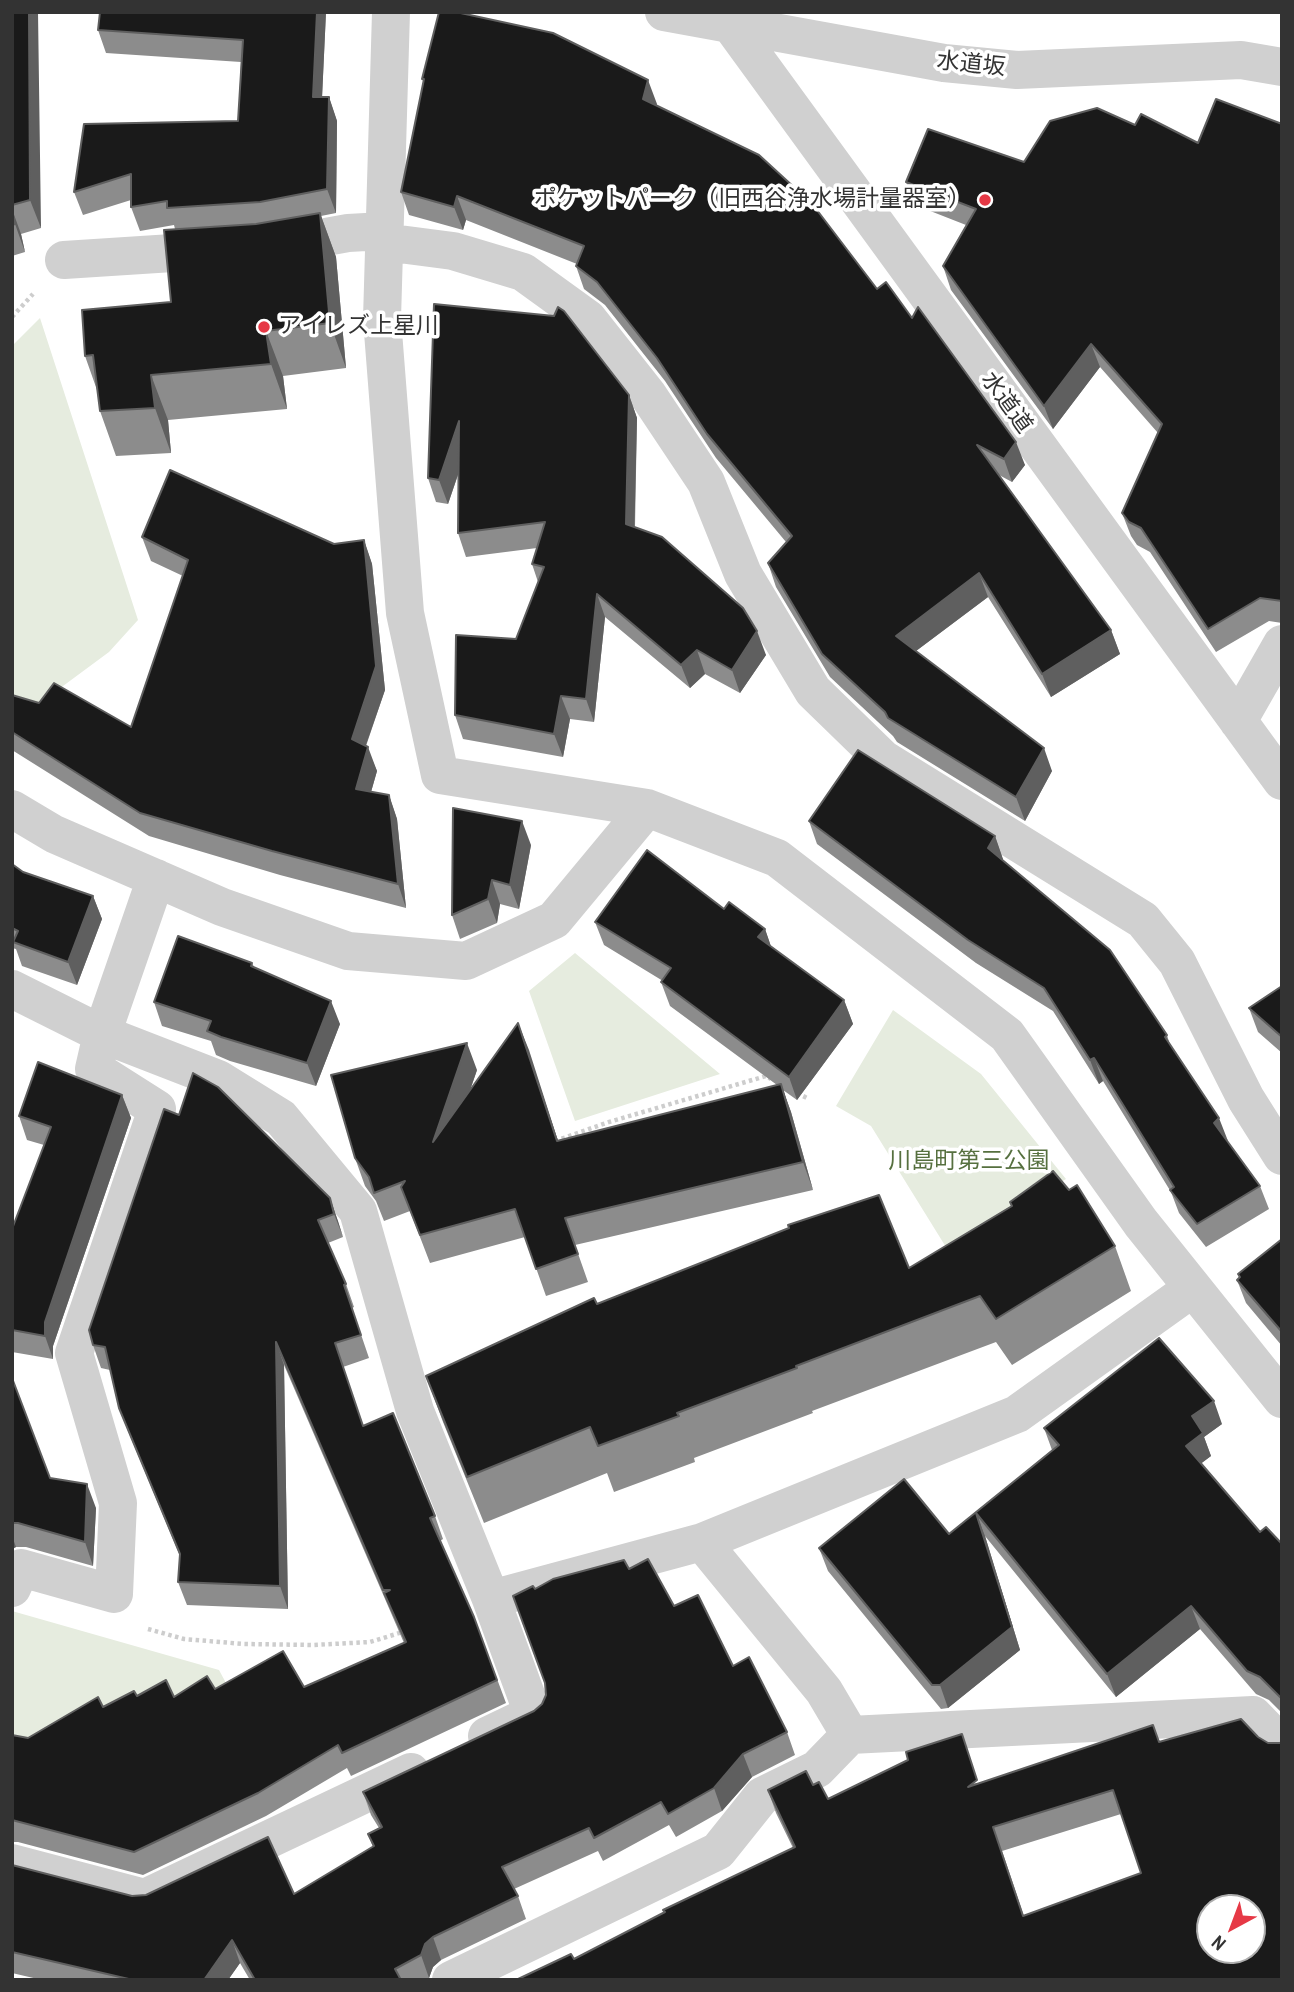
<!DOCTYPE html>
<meta charset="utf-8">
<style>
body{margin:0}
#map{position:relative;width:1294px;height:1992px;overflow:hidden;background:#fff;font-family:"Archivo Narrow",sans-serif}
canvas{display:block}
.frame{position:absolute;inset:0;border:14px solid #333;pointer-events:none}
.north{position:absolute;left:1196px;top:1894px;width:70px;height:70px;box-sizing:border-box;background:#fff;border:2px solid #adadad;border-radius:50%;rotate:221deg;font-size:19px;font-weight:700;line-height:28px;text-align:center;color:#333}
.north::after{content:'';display:block;margin:auto;width:24px;height:32px;background:#e63946;clip-path:polygon(50% 0,100% 100%,50% 72%,0 100%)}
</style>
<div id="map">
<canvas width="1294" height="1992"></canvas>
<div class="frame"></div>
<div class="north">N</div>
</div>
<script>
const g = document.querySelector('canvas').getContext('2d');
g.lineJoin = 'round';
function fillPath(path, color) {
  g.fillStyle = color;
  g.fill(path, 'evenodd');
}
function shape(rows) {
  const path = new Path2D();
  for (const r of rows) {
    path.moveTo(r[0], r[1]);
    for (let i = 2; i < r.length; i += 2) path.lineTo(r[i], r[i + 1]);
  }
  return path;
}
function strokePath(path, color, width, dash) {
  g.strokeStyle = color;
  g.lineWidth = width;
  g.lineCap = dash ? 'butt' : 'round';
  g.setLineDash(dash || []);
  g.stroke(path);
}
function drawText(font, color, halo, rows, align = 'center') {
  g.font = font + ' "Archivo Narrow","Noto Sans JP",sans-serif';
  g.lineWidth = 7;
  g.setLineDash([]);
  g.textBaseline = 'middle';
  g.strokeStyle = halo;
  g.fillStyle = color;
  for (const [text, x, y, turn = 0] of rows) {
    g.save();
    g.translate(x, y);
    g.rotate((+turn || 0) * Math.PI / 180);
    g.textAlign = isNaN(turn) ? turn : align;
    if (halo) g.strokeText(text, 0, 0);
    g.fillText(text, 0, 0);
    g.restore();
  }
}
const green = shape([
 [40,318,138,620,109,652,13,723,12,346],
 [575,953,720,1074,575,1121,529,991],
 [893,1010,981,1074,1066,1179,949,1252,871,1126,836,1106],
 [12,1611,219,1670,226,1683,211,1690,12,1744]
]);
const path = shape([
 [12,317,33,294],
 [797,1093,809,1099],
 [555,1141,609,1122,766,1076,771,1079],
 [148,1629,184,1639,244,1644,313,1645,370,1642,406,1631]
]);
const minor = shape([
 [391,12,382,319,405,613,440,775,647,808,777,858,1007,1035,1141,1223,1282,1399],
 [664,12,944,63,1017,70,1241,60,1282,67],
 [726,12,731,25,1282,781],
 [384,242,453,251,523,272,588,319,648,395,706,482,743,574,813,691,883,759,1143,920,1177,962,1246,1099,1282,1156],
 [276,246,348,233,384,231],
 [64,260,219,250],
 [1238,721,1282,644],
 [12,809,54,834,222,907,348,951,466,961,554,920,647,808],
 [12,989,102,1034,218,1079,281,1118,358,1211,415,1411,491,1599,702,1542,824,1691,850,1735,1253,1715,1282,1745],
 [702,1542,1017,1414,1193,1288],
 [12,1588,21,1568,114,1594,118,1503,74,1353,157,1109,94,1069,102,1034,156,878],
 [487,1736,533,1714,491,1599],
 [12,1863,145,1898,411,1772],
 [451,1980,718,1851,762,1796,817,1769,850,1735]
]);
const wall = shape([
 [12,12,41,228,21,234,25,252,12,256],
 [326,12,322,97,329,97,337,121,336,213,321,216,336,257,346,368,283,376,287,409,168,420,171,453,116,456,100,411,97,390,85,356,171,302,175,229,174,225,140,231,131,207,131,200,83,215,74,192,238,121,241,62,106,53,98,30],
 [422,79,657,104,656,105,877,289,1025,465,1012,482,999,475,1111,630,1120,654,1051,697,988,597,916,651,1052,771,1025,821,897,742,893,736,830,677,776,587,768,563,786,542,716,458,665,381,605,305,584,289,576,266,577,264,466,220,463,230,409,215,401,192,424,83],
 [1282,124,1282,623,1269,621,1216,652,1150,552,1137,545,1131,536,1122,513,1158,433,1100,367,1053,429,951,290,943,266,966,225,915,205,906,182,1024,162,1135,125,1198,143],
 [629,395,637,418,635,527,766,655,740,693,705,674,690,688,605,617,594,722,570,719,563,757,463,739,455,715,516,639,538,582,532,564,537,548,466,557,458,533,459,472,448,504,436,502,428,478],
 [142,537,334,544,364,540,372,564,385,690,366,746,377,771,371,792,389,795,397,819,406,908,280,875,149,836,12,750,12,695,39,703,131,727,183,576,151,561],
 [809,821,995,836,1003,860,1167,1035,1170,1045,1228,1142,1260,1186,1269,1209,1206,1247,1179,1213,1171,1192,1103,1081,1099,1084,1053,1011,976,963,817,844],
 [531,845,519,909,500,904,497,923,460,939,452,915],
 [12,864,23,872,93,896,102,919,77,985,22,966,16,949,12,948],
 [724,909,765,929,771,947,844,1000,853,1024,797,1100,783,1090,791,1112,813,1190,575,1245,588,1282,546,1296,525,1237,430,1263,410,1211,384,1221,376,1201,365,1186,355,1158,477,1070,470,1090,518,1023,558,1141,777,1085,670,1006,661,982,663,981,604,945,595,922],
 [252,963,254,967,340,1024,316,1086,230,1061,216,1055,211,1041,162,1026,154,1002],
 [1282,986,1282,1053,1258,1032,1249,1008],
 [122,1095,131,1118,53,1346,53,1359,12,1352,12,1229,44,1145,27,1140,19,1116],
 [330,1198,343,1237,328,1243,346,1284,354,1307,352,1308,369,1358,343,1367,363,1426,435,1516,443,1539,440,1541,474,1617,506,1703,351,1776,347,1768,266,1816,143,1875,18,1842,12,1842,12,1735,28,1738,103,1707,137,1696,174,1697,215,1689,304,1687,404,1643,284,1365,288,1609,187,1605,178,1582,180,1556,128,1431,119,1408,110,1370,101,1368,93,1345],
 [1010,1202,1115,1246,1131,1291,1012,1365,996,1342,812,1411,813,1413,694,1458,695,1462,614,1492,607,1473,484,1523,443,1422,426,1376,597,1304,909,1268,1011,1206],
 [1282,1239,1282,1346,1246,1303,1237,1280,1239,1278,1238,1274],
 [12,1378,50,1478,96,1508,93,1566,26,1547,16,1547,12,1549],
 [1222,1424,1204,1437,1211,1456,1201,1463,1260,1532,1282,1544,1282,1713,1269,1700,1256,1694,1200,1629,1116,1697,985,1536,1020,1650,948,1708,941,1709,828,1571,819,1548,949,1534,1052,1450,1044,1428],
 [629,1569,674,1606,733,1666,787,1732,795,1755,752,1777,722,1811,676,1837,669,1825,603,1861,598,1851,514,1889,518,1896,526,1919,441,1960,433,1967,429,1978,426,1980,250,1980,240,1963,228,1980,42,1980,12,1973,12,1865,132,1896,294,1894,373,1847,368,1834,379,1828,371,1815,363,1792,534,1711,542,1704,546,1695,535,1589],
 [1258,1737,1268,1743,1280,1743,1282,1980,574,1959,793,1848,776,1813,768,1790,813,1785,828,1799,979,1783,1159,1742],
 [1121,1814,1141,1873,1024,1916,1002,1851]
]);
const shadedWall = shape([
 [29,12,38,12,41,228,30,200],
 [317,12,326,12,321,120,313,97],
 [648,80,657,104,651,122,643,99],
 [329,97,337,121,336,213,327,189],
 [457,196,466,220,463,230,454,207],
 [12,209,21,234,25,252,15,224],
 [320,213,336,257,346,368,330,323],
 [266,331,283,376,287,409,271,364],
 [1091,344,1100,367,1053,429,1044,406],
 [151,375,168,420,171,453,155,408],
 [629,395,637,418,634,547,626,524],
 [459,421,468,445,448,504,439,480],
 [1016,442,1025,465,1012,482,1004,459],
 [364,540,372,564,385,690,360,762,352,739],
 [979,573,988,597,904,660,896,636],
 [597,594,605,617,594,722,586,699],
 [1111,630,1120,654,1051,697,1042,674],
 [757,631,766,655,740,693,732,670],
 [697,650,705,674,690,688,681,665],
 [561,696,570,719,563,757,554,734],
 [368,747,377,771,365,813,356,789],
 [1044,748,1052,771,1025,821,1016,797],
 [389,795,397,819,406,908,398,884],
 [522,821,531,845,519,909,510,885],
 [995,836,1003,859,997,871,988,848],
 [492,880,500,904,497,923,488,899],
 [93,896,102,919,77,985,68,962],
 [765,929,773,952,758,937],
 [844,1000,853,1024,797,1100,789,1077],
 [331,1001,340,1024,316,1086,307,1063],
 [518,1023,529,1050,567,1169,557,1141],
 [467,1043,477,1070,443,1169,433,1142],
 [1094,1058,1103,1081,1099,1084,1090,1060],
 [781,1084,791,1112,813,1190,803,1162],
 [122,1095,131,1118,53,1346,53,1359,45,1336,45,1322],
 [1219,1118,1228,1141,1214,1123],
 [330,1198,338,1221,343,1237,334,1214],
 [276,1342,284,1365,288,1609,280,1586],
 [1214,1401,1222,1424,1204,1437,1211,1456,1194,1469,1186,1446,1192,1416],
 [87,1484,96,1508,93,1566,85,1542],
 [976,1513,985,1536,1020,1650,948,1708,940,1685],
 [12,1536,16,1547,12,1549],
 [1191,1606,1200,1629,1116,1697,1107,1674],
 [743,1754,752,1777,722,1811,714,1788],
 [433,1937,441,1960,433,1967,429,1978,421,1955,425,1944],
 [232,1940,240,1963,228,1980,204,1980]
]);
const building = shape([
 [12,12,29,12,30,200,12,205,12,12],
 [100,12,317,12,313,97,329,97,327,189,260,202,167,208,167,201,131,207,131,174,74,192,84,124,238,121,243,40,98,30,100,12],
 [439,12,456,12,553,33,648,80,643,99,759,155,796,189,807,197,877,289,886,282,912,318,918,307,1016,442,1004,459,977,445,1111,630,1042,674,979,573,896,636,1044,748,1016,797,888,718,885,712,822,654,768,563,792,536,707,434,657,358,597,282,576,266,584,246,457,196,454,207,401,192,424,79,422,79,439,12],
 [1216,99,1282,124,1282,601,1260,598,1208,629,1141,528,1129,522,1122,513,1162,424,1091,344,1044,406,943,266,976,209,906,182,928,129,1024,162,1050,121,1097,108,1135,125,1141,114,1198,143,1216,99],
 [12,211,15,224,12,225,12,211],
 [320,213,330,323,266,331,271,364,151,375,155,408,100,411,93,355,85,356,82,310,171,302,164,230,256,224,320,213],
 [434,304,554,316,558,307,564,311,629,395,626,524,662,537,743,608,757,631,732,670,697,650,681,665,597,594,586,699,561,696,554,734,455,715,456,635,516,639,544,567,532,564,545,522,458,533,459,421,439,480,428,478,434,304],
 [170,470,334,544,364,540,376,666,352,739,368,747,356,789,389,795,398,884,272,851,140,813,12,732,12,695,39,703,54,683,131,727,188,560,142,537,170,470],
 [858,750,995,836,988,848,1110,950,1167,1035,1165,1037,1219,1118,1214,1123,1260,1186,1197,1224,1170,1190,1174,1187,1094,1058,1090,1060,1044,988,968,940,809,821,858,750],
 [453,808,522,821,510,885,492,880,488,899,452,915,453,808],
 [647,850,724,909,729,902,765,929,758,937,844,1000,789,1077,661,982,671,968,595,922,647,850],
 [12,864,23,872,93,896,68,962,13,942,18,931,12,928,12,864],
 [178,936,252,963,251,966,331,1001,307,1063,221,1037,207,1031,211,1021,154,1002,178,936],
 [1282,986,1282,1037,1249,1008,1282,986],
 [518,1023,557,1141,781,1084,803,1162,565,1218,578,1254,536,1269,515,1209,420,1235,401,1187,405,1181,374,1193,369,1177,355,1158,331,1075,467,1043,433,1142,518,1023],
 [38,1062,122,1095,45,1322,45,1336,12,1330,12,1229,51,1127,19,1116,38,1062],
 [193,1073,218,1087,330,1198,334,1214,318,1220,346,1284,344,1285,361,1335,335,1343,363,1426,393,1413,435,1516,430,1518,474,1617,497,1680,342,1753,338,1745,258,1793,134,1852,12,1820,12,1735,28,1738,98,1697,103,1707,134,1691,137,1696,166,1680,174,1697,207,1676,215,1689,283,1651,304,1687,406,1642,384,1593,390,1590,383,1590,276,1342,280,1586,178,1582,180,1554,119,1408,105,1347,93,1345,89,1330,164,1109,179,1115,193,1073],
 [1053,1171,1069,1190,1077,1185,1115,1246,996,1319,980,1296,796,1366,797,1368,677,1413,679,1416,598,1446,590,1427,467,1477,426,1376,594,1298,597,1304,789,1228,788,1225,879,1195,909,1268,1012,1206,1010,1202,1053,1171],
 [1282,1239,1282,1332,1237,1280,1240,1277,1238,1274,1282,1239],
 [1159,1338,1214,1401,1192,1416,1203,1433,1186,1446,1260,1532,1266,1527,1282,1544,1282,1699,1260,1677,1247,1671,1191,1606,1107,1674,976,1513,1012,1627,940,1685,932,1685,819,1548,904,1479,949,1534,1059,1445,1044,1428,1159,1338],
 [12,1378,50,1478,87,1484,85,1542,18,1523,12,1523,12,1378],
 [648,1559,674,1606,698,1595,733,1666,749,1657,787,1732,743,1754,714,1788,668,1814,661,1802,594,1838,589,1828,502,1867,518,1896,433,1937,425,1944,421,1955,395,1969,401,1980,255,1980,232,1940,204,1980,133,1980,12,1952,12,1865,132,1896,146,1895,268,1837,294,1894,374,1846,368,1834,382,1827,363,1792,534,1711,542,1704,546,1695,545,1683,513,1596,533,1586,535,1589,553,1579,624,1560,629,1569,648,1559],
 [1241,1719,1258,1737,1268,1743,1280,1743,1282,1742,1282,1980,516,1980,571,1954,574,1959,665,1912,663,1910,795,1847,768,1790,806,1771,813,1785,819,1782,828,1799,908,1760,906,1752,962,1734,977,1780,968,1787,1153,1725,1159,1742,1241,1719],
 [1113,1790,1141,1873,1023,1916,993,1827,1113,1790],
 [1210,1908,1252,1908,1252,1950,1210,1950,1210,1908]
]);
const markers = [
 [985,200,7,"#e63946"],
 [264,327,7,"#e63946"]
];
const streetNames = [
 ["水道坂",971,65,6],
 ["水道道",1006,403,54]
];
const poiNames = [
 ["ポケットパーク（旧西谷浄水場計量器室）",971,200],
 ["アイレズ上星川",278,327,"left"]
];
const parkNames = [
 ["川島町第三公園",969,1162]
];
fillPath(green, '#e6ecdf');
strokePath(path, '#cdcdcd', 4.5, [3.5, 3.5]);
strokePath(minor, '#d0d0d0', 38);
fillPath(wall, '#8c8c8c');
fillPath(shadedWall, '#5f5f5f');
fillPath(building, '#1a1a1a');
strokePath(building, '#5f5f5f', 2);
for (const [x, y, r, color] of markers) {
  const dot = new Path2D();
  dot.arc(x, y, r, 0, 2 * Math.PI);
  g.fillStyle = color;
  g.fill(dot);
  strokePath(dot, '#fff', 2.5);
}
drawText('23px', '#333', '#fff', streetNames);
drawText('23px', '#333', '#fff', poiNames, 'right');
drawText('23px', '#56703f', '#fff', parkNames);
</script>
